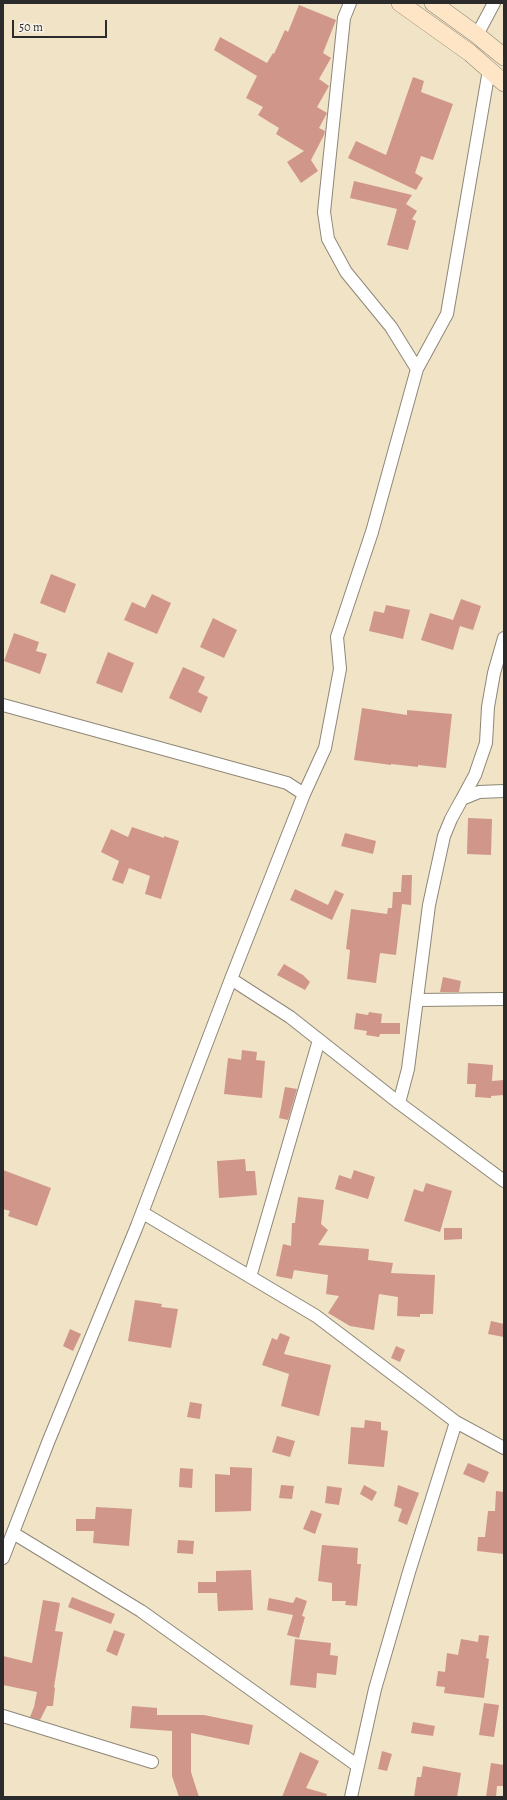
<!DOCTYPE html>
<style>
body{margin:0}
#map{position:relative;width:507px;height:1800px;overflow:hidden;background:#f1e3c6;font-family:Alegreya,serif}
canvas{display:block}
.frame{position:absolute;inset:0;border:4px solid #2b2b2b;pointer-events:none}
.scale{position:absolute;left:12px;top:20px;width:95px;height:18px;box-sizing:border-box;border:2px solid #2b2b2b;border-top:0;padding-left:5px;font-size:12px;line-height:14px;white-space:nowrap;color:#2b2b2b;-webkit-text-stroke:3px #f7f3e8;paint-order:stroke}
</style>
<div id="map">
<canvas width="507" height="1800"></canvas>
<div class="frame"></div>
<div class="scale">50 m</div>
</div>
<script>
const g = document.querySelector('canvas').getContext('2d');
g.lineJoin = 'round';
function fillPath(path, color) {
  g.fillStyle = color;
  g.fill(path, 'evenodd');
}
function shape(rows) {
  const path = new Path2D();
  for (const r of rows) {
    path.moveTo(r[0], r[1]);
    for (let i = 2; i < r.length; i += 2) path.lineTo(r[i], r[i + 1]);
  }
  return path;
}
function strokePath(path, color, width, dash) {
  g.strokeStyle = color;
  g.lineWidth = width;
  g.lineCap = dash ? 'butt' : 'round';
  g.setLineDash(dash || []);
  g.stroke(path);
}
const building = shape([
 [299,5,336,20,323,53,331,58,319,79,329,86,317,107,327,113,319,128,325,131,324,135,311,160,318,171,301,183,287,162,304,151,276,134,279,128,258,115,263,107,246,98,257,76,214,50,220,37,267,63,273,53,274,54,285,30,288,32],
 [413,77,424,81,421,92,453,104,433,160,421,156,415,173,423,178,416,190,348,158,356,141,386,155],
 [354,181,412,195,406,204,417,211,412,219,416,221,408,250,387,245,397,209,350,198],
 [51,574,76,584,65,613,40,603],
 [152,594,171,603,157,634,124,620,132,602,145,608],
 [461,599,481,606,473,630,460,626,453,650,421,640,430,613,453,620],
 [386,605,410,610,403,639,369,631,374,611,384,613],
 [213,618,237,630,224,658,200,647],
 [14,633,39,642,36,651,47,654,40,674,4,661],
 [108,652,134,663,122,693,96,683],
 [183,667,205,677,198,692,208,697,201,713,169,698],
 [362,708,407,715,407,710,452,714,446,768,418,765,418,767,391,764,391,765,354,760],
 [468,818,492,819,491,855,467,854],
 [132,827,164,838,164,836,179,841,161,899,145,894,150,876,129,868,123,884,112,880,119,861,101,852,111,829,128,837],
 [345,833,376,841,373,854,341,846],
 [402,875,412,875,411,905,402,904,396,955,380,953,376,983,347,979,350,950,346,949,351,909,387,914,388,908,392,908,393,892,401,892],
 [295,889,328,905,335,890,344,894,332,920,290,900],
 [284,964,303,975,310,982,305,990,277,975],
 [443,977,461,981,459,992,440,992],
 [369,1012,382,1014,381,1023,400,1023,400,1034,380,1034,379,1037,366,1035,367,1031,354,1029,356,1013,368,1015],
 [242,1050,257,1052,256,1060,265,1061,262,1098,224,1094,228,1058,241,1060],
 [468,1063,493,1065,492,1081,504,1080,504,1095,491,1096,491,1098,475,1097,476,1084,467,1084],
 [285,1087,297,1089,288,1120,279,1118],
 [245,1159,246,1171,255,1171,257,1195,219,1198,217,1161],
 [3,1170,51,1188,37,1226,8,1216,10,1211,3,1209],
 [354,1170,375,1177,368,1199,335,1189,339,1175,351,1179],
 [426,1183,452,1191,440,1232,404,1221,414,1189,423,1192],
 [298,1197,324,1200,321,1224,328,1230,318,1245,369,1249,368,1260,393,1263,391,1273,435,1275,433,1314,420,1314,420,1317,397,1316,398,1297,379,1294,374,1330,350,1326,328,1313,339,1296,326,1294,328,1275,294,1270,292,1279,276,1276,283,1244,291,1246,292,1223,295,1223],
 [444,1228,462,1228,462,1239,444,1240],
 [135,1300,162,1304,161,1307,178,1309,171,1348,128,1341],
 [491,1321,504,1324,504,1337,488,1334],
 [70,1329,81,1334,73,1351,63,1346],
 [280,1333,290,1337,284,1354,331,1365,319,1416,281,1406,289,1374,262,1365,272,1338,277,1340],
 [396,1346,405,1350,400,1362,391,1358],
 [190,1402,202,1404,200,1419,187,1417],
 [365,1420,381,1422,381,1430,388,1431,384,1467,348,1464,351,1427,364,1428],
 [277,1436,295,1441,290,1457,272,1452],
 [468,1463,489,1472,484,1483,463,1474],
 [230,1467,252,1468,251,1511,215,1512,215,1474,230,1475],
 [180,1468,193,1469,192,1488,179,1487],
 [281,1485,294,1486,292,1499,279,1498],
 [364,1485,377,1492,372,1501,360,1494],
 [398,1485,419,1493,407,1525,398,1521,402,1509,394,1506],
 [327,1486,342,1488,339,1505,325,1503],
 [496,1491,504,1492,504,1554,477,1551,478,1537,485,1537,488,1511,495,1511],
 [96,1507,132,1509,129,1546,93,1543,94,1531,76,1531,76,1519,95,1519],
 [311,1510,322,1514,315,1534,303,1529],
 [178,1540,194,1541,193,1554,177,1553],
 [322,1545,358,1548,357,1564,361,1564,357,1606,345,1605,346,1601,332,1601,332,1583,318,1581],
 [251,1570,253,1610,218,1611,217,1593,198,1593,198,1582,216,1582,216,1571],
 [72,1597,115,1614,111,1624,68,1607],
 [296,1597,307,1601,302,1616,305,1617,299,1638,287,1635,293,1615,267,1610,269,1598,293,1603],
 [43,1600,60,1603,55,1631,63,1632,54,1687,55,1688,53,1706,47,1706,40,1720,30,1717,34,1707,37,1692,3,1685,3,1656,32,1663],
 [114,1630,125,1634,117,1656,106,1651],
 [479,1635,489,1636,486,1658,489,1659,484,1698,444,1693,445,1687,436,1686,438,1671,445,1672,447,1653,458,1655,461,1639,478,1642],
 [295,1639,331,1643,330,1655,338,1656,336,1675,317,1673,316,1688,290,1685],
 [484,1703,499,1705,494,1737,479,1735],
 [132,1706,157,1708,157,1715,204,1715,253,1725,249,1745,191,1733,191,1772,199,1797,179,1797,172,1776,172,1731,130,1728],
 [413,1722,435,1726,433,1736,411,1733],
 [382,1751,392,1754,387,1771,378,1769],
 [300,1752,319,1761,306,1788,327,1794,326,1797,282,1797],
 [491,1763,504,1765,504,1786,497,1786,496,1797,486,1797],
 [423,1766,461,1773,457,1797,414,1797,417,1777,421,1777]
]);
const street = shape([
 [350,3,344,18,324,212,328,239,346,272,391,327,417,369],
 [477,35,494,3],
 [3,705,287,783,304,794,231,979,137,1226,49,1440,3,1558],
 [304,794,325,748,340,669,337,637,372,532,417,369,447,314,489,70],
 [462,799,475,775,486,743,488,707,494,673,504,638],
 [231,979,290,1017,399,1103,504,1181],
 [418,1000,504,999],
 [399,1103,408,1069,429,905,444,836,451,819,462,799,479,792,504,791],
 [143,1213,316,1316,456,1422,504,1448],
 [250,1277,319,1040],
 [13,1533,141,1611,358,1766],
 [3,1716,152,1762],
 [351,1797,375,1689,409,1572,456,1422]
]);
const secondary = shape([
 [400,3,470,53,504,83],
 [433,3,477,35,504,57]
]);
fillPath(building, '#d0968a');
strokePath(street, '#8e8778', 14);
strokePath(secondary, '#8e8778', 18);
strokePath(street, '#fff', 12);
strokePath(secondary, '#fee5c5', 17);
</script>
